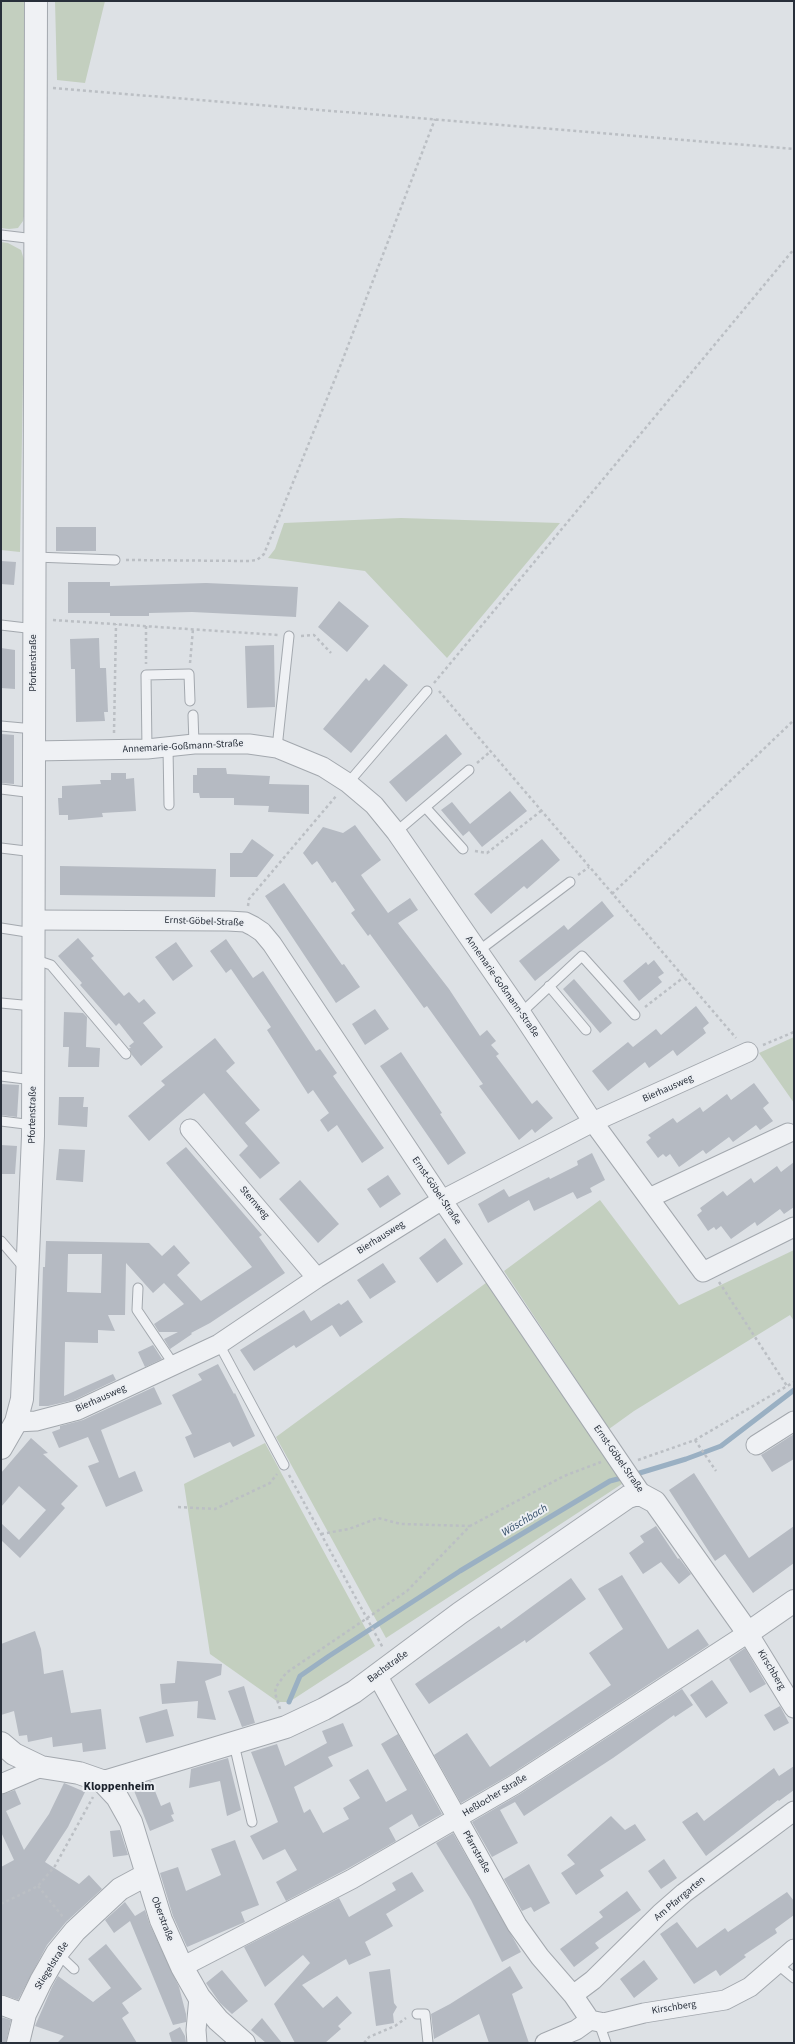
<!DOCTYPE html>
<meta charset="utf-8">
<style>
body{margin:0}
#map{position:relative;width:795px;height:2044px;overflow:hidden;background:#dde1e5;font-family:"Source Sans 3",sans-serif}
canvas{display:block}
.frame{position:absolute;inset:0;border:2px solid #282f3a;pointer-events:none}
</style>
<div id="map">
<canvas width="795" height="2044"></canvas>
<div class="frame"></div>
</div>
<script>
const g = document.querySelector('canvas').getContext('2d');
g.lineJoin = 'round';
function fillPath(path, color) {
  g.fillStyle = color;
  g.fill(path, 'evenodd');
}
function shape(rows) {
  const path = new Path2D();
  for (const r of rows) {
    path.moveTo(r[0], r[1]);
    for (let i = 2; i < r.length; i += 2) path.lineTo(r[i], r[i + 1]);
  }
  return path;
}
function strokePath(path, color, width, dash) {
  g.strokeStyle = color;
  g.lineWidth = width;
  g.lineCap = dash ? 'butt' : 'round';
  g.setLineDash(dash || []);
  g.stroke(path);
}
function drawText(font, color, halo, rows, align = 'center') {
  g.font = font + ' "Source Sans 3",sans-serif';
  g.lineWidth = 4;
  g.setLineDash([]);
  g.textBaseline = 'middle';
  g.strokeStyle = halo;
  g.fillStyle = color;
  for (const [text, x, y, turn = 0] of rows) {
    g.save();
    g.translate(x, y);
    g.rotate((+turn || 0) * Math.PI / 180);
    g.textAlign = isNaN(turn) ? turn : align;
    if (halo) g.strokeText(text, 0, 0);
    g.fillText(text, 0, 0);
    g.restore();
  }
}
const green = shape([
 [1,1,24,1,27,73,25,211,23,221,18,228,9,229,1,228],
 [55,1,105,1,85,83,57,80],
 [1,242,8,243,21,250,25,263,20,552,1,550],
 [401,518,560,523,447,658,365,571,268,558,275,549,284,523],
 [794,1037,794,1103,759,1053],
 [600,1200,679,1305,794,1250,794,1321,790,1315,634,1411,609,1429,504,1271],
 [490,1280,625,1482,386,1638,276,1437],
 [265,1443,375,1646,289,1702,278,1702,210,1654,184,1484]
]);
const stream = shape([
 [633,1475,686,1459,721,1446,794,1390],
 [289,1702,300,1676,329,1656,460,1571,610,1481,625,1477]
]);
const building = shape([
 [56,527,96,527,96,551,56,551],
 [1,561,16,562,14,585,1,584],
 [68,582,110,582,110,586,206,583,298,587,296,617,192,612,149,613,149,616,110,616,110,613,68,613],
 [339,601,369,626,347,652,318,627],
 [99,638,100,668,106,668,108,712,104,712,105,721,76,722,75,669,71,669,70,639],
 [274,645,275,707,247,708,245,646],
 [1,648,15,650,15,689,1,688],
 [384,664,408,685,351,753,323,729,366,678,369,681],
 [1,734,14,735,14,784,1,783],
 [446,734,462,754,406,802,389,782],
 [197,768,226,768,227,774,270,776,269,784,309,785,309,814,268,812,269,806,234,805,234,798,200,798,199,793,193,793,193,775,197,775],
 [111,773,126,773,126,779,134,778,136,811,102,813,103,817,68,820,68,815,59,815,58,798,62,798,62,786,101,784,100,780,111,780],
 [510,791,527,811,482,847,469,831,463,836,441,810,452,802,470,824],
 [355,825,381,860,361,875,365,881,388,913,410,898,418,910,398,923,449,989,480,1036,487,1030,496,1041,491,1045,499,1054,496,1056,532,1104,537,1100,553,1118,535,1133,532,1129,519,1140,479,1086,483,1084,427,1006,424,1008,370,934,368,936,351,913,355,910,335,881,332,883,317,861,312,865,303,853,323,827,343,833],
 [252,839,274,855,257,877,230,877,230,853,242,853],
 [542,839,560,860,527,889,524,886,491,914,474,894],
 [60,866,216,869,215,897,60,895],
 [284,883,342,965,344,964,360,987,336,1003,265,896],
 [602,901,614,916,535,981,519,961,564,925,568,930],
 [78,938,94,956,91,958,124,996,129,992,139,1003,144,999,156,1013,143,1023,163,1047,141,1066,132,1055,129,1048,131,1048,129,1046,134,1042,119,1023,116,1026,80,985,82,983,58,956],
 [226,939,253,978,263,971,316,1051,320,1049,337,1073,333,1076,384,1148,362,1163,337,1125,328,1132,320,1120,329,1113,313,1090,308,1094,267,1030,271,1027,231,969,226,973,210,951],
 [176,942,193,966,173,981,155,957],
 [654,960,664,973,658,977,662,982,639,1001,623,981,646,962,648,965],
 [574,979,612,1023,600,1033,563,989],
 [696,1006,709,1023,703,1028,706,1033,677,1056,673,1050,649,1068,645,1062,608,1091,592,1071,628,1042,633,1047,656,1029,661,1035],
 [375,1009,389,1029,365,1045,352,1024],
 [64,1012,83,1013,87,1017,86,1047,100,1048,99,1067,68,1067,69,1047,63,1047],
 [215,1038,235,1063,226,1071,260,1110,245,1123,280,1163,260,1179,239,1155,248,1146,204,1093,149,1141,128,1116,165,1085,161,1081],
 [401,1052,442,1113,440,1114,466,1153,448,1165,380,1066],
 [754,1083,769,1103,763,1108,773,1121,760,1130,756,1125,733,1142,729,1137,706,1154,703,1150,679,1167,670,1154,666,1157,663,1154,658,1158,646,1142,651,1138,648,1135,673,1118,677,1123,700,1107,703,1112,727,1094,731,1100],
 [1,1084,19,1085,17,1117,1,1115],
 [59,1097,84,1097,83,1107,88,1107,87,1127,58,1125],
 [1,1145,17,1146,15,1174,1,1174],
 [186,1147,262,1235,259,1237,285,1273,210,1323,191,1333,192,1334,170,1349,164,1339,178,1332,159,1332,154,1324,184,1304,164,1283,153,1293,126,1263,125,1315,108,1315,115,1331,98,1330,98,1343,65,1342,64,1396,113,1374,116,1380,74,1400,48,1406,39,1406,43,1267,45,1267,46,1241,149,1243,162,1256,174,1245,190,1263,177,1275,201,1301,252,1267,166,1163],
 [68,1254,102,1254,101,1293,67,1292],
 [59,1149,85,1150,83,1182,56,1180],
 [592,1153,605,1180,590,1188,592,1192,577,1199,573,1192,534,1211,529,1200,488,1223,478,1204,504,1189,509,1197,549,1177,550,1179,578,1165,577,1161],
 [794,1162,794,1207,784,1214,780,1209,757,1226,755,1222,731,1239,721,1226,716,1230,714,1227,708,1231,697,1215,702,1211,700,1208,723,1191,727,1196,751,1178,754,1183,777,1166,781,1172],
 [388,1175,401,1194,380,1208,367,1189],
 [300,1180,339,1224,318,1243,279,1199],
 [445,1238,463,1264,437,1283,419,1258],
 [383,1263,396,1282,370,1299,357,1280],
 [348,1300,363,1322,340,1337,332,1325,296,1348,294,1345,254,1371,240,1350,304,1310,311,1321,339,1303,341,1305],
 [153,1345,162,1359,145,1367,138,1352],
 [218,1364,234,1394,235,1393,255,1436,233,1447,230,1442,194,1458,185,1437,192,1434,172,1395,202,1380,198,1374],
 [154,1387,162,1404,101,1430,119,1478,135,1471,143,1491,106,1507,88,1466,99,1462,88,1437,59,1448,52,1432,60,1429,60,1426,83,1420],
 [794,1434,794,1459,772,1472,761,1455],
 [31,1438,48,1453,43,1454,78,1486,61,1504,65,1508,20,1558,1,1540,1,1523,19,1540,46,1510,19,1486,1,1507,1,1473],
 [694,1473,749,1558,794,1526,794,1563,753,1593,725,1554,715,1561,669,1490],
 [656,1526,678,1559,679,1558,691,1574,679,1584,661,1562,643,1574,629,1553,644,1542,640,1536],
 [622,1575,668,1649,698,1629,709,1645,508,1776,461,1803,434,1755,467,1733,490,1767,611,1685,589,1653,623,1629,598,1589],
 [571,1578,586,1599,526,1643,525,1640,429,1704,415,1684,499,1626,501,1629],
 [35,1631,41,1649,44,1674,63,1670,71,1713,101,1709,106,1749,83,1752,82,1743,53,1747,52,1737,28,1742,27,1735,19,1736,14,1711,1,1715,1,1644],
 [745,1648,766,1684,750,1693,729,1659],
 [177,1661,222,1664,221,1675,205,1681,216,1720,197,1718,198,1701,162,1704,160,1684,175,1683],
 [712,1680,728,1703,706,1718,690,1695],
 [244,1686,255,1723,242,1727,228,1691],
 [682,1689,693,1705,675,1717,674,1715,613,1758,524,1816,515,1802,500,1810,518,1843,492,1857,472,1822,520,1794],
 [780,1706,789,1723,774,1731,764,1715],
 [167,1709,174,1736,146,1743,139,1717],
 [343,1723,353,1746,328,1757,333,1766,294,1787,304,1813,310,1809,323,1833,349,1819,343,1808,360,1798,349,1780,368,1769,386,1802,407,1790,381,1744,398,1734,442,1814,419,1827,412,1814,389,1828,396,1841,347,1869,286,1901,276,1882,297,1870,285,1849,263,1860,250,1836,278,1822,251,1752,277,1744,285,1766,327,1743,322,1731],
 [228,1758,241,1810,227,1816,220,1781,189,1788,191,1769],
 [794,1766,794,1790,779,1801,778,1800,706,1856,682,1822,697,1812,704,1821,774,1768,779,1776],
 [151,1781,161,1806,170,1802,174,1814,171,1815,174,1821,150,1831,133,1788],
 [64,1783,85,1792,68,1827,45,1862,79,1884,89,1875,102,1889,66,1922,47,1945,18,2000,1,1994,1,1867,14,1860,1,1832,1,1795,15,1790,21,1804,6,1811,24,1850,49,1814],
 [611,1816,625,1830,635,1824,646,1840,600,1870,604,1876,576,1895,561,1873,575,1864,567,1855],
 [120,1830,128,1855,113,1857,110,1831],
 [453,1833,521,1952,502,1962,471,1900,436,1843],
 [235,1840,259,1905,241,1912,245,1922,187,1947,173,1916,160,1873,178,1867,186,1891,221,1875,211,1849],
 [664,1859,677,1878,661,1889,648,1871],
 [529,1864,550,1903,534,1912,531,1907,522,1911,504,1879],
 [412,1872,424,1891,386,1914,393,1926,365,1942,371,1955,349,1965,346,1959,302,1985,323,2008,337,1996,352,2013,338,2026,341,2029,325,2043,295,2043,274,2004,310,1963,303,1955,265,1987,244,1947,339,1898,349,1917,396,1890,392,1883],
 [627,1891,641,1910,595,1943,599,1948,574,1967,560,1949,603,1917,599,1912],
 [787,1892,794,1901,794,1915,775,1929,777,1933,744,1955,746,1957,720,1976,716,1970,694,1984,660,1934,677,1922,697,1948,725,1928,728,1932],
 [125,1902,135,1916,145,1910,150,1925,179,1987,186,2014,186,2022,173,2025,130,1921,114,1933,105,1920],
 [106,1944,142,1989,122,2003,129,2013,122,2018,137,2043,57,2043,64,2036,35,2026,52,1987,58,1976,93,2002,111,1988,88,1959],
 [644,1960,658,1979,634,1998,620,1979],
 [510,1966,523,1988,512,1994,529,2043,489,2043,479,2014,434,2039,431,2014,450,2004],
 [390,1969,394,2003,397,2007,393,2014,394,2023,376,2026,369,1972],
 [222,1970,248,2001,232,2014,220,2003,206,1983],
 [1,2017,11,2020,6,2043,1,2043],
 [262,2018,282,2043,266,2043,251,2030],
 [180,2027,185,2036,186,2043,172,2043,169,2033]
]);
const path = shape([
 [53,88,794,149],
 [126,560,249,561,257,560,264,554,341,364,435,119],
 [53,620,278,635],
 [146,626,146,664],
 [301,636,314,635,331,653],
 [190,663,193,629],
 [434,683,794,249],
 [439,691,736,1038],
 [114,733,116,624],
 [477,763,491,751],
 [475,851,487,853,541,811],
 [578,875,589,867],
 [612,894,794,720],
 [248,906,249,899,337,795],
 [645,1007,684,977],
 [763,1045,794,1032],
 [719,1282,787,1386],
 [695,1440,716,1471],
 [638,1460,695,1440,794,1382],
 [289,1475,383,1648],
 [178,1507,215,1509,270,1483,277,1474],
 [321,1534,349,1529,378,1518,401,1524,470,1526],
 [280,1709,275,1693,276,1687,286,1673,407,1591,470,1526,564,1476,601,1462],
 [38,1886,63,1917],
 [1,1904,38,1886,55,1866,93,1797],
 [364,2043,369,2037,395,2026,406,2018]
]);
const service = shape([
 [1,235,35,239],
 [35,557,115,560],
 [1,625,35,629],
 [193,715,194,744],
 [1,726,34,729],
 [168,748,169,805],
 [277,748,289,636],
 [147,749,146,675,189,674,190,701],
 [348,783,427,691],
 [1,789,34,793],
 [426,808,463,849],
 [396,832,469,770],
 [1,848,34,852],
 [1,928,33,933],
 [477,952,570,882],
 [33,959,51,965,126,1054],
 [549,986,586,1030],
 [1,1003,33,1006],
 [521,1013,582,956,635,1015],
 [1,1076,33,1080],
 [1,1121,33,1125],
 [1,1241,25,1269],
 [138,1288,137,1310,174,1365],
 [219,1344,284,1465],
 [234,1744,252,1822],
 [57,1953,74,1969],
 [777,1964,794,1978],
 [417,2014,425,2014,428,2043],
 [599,2023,606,2043]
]);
const minor = shape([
 [34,751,147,749,194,744,249,744,277,748,323,767,348,783,374,805,396,832,521,1013,593,1122,703,1272,794,1227],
 [33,920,228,921,245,922,253,926,262,932,272,944,442,1200,642,1495],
 [190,1129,317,1278],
 [649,1198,788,1133],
 [16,1422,36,1421,78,1410,219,1344,317,1278,442,1200,593,1122,748,1052],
 [756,1445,794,1421],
 [377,1675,517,1925,540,1957,573,1995,590,2020],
 [1,1784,41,1767],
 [182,1967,352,1879,514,1785,748,1633,794,1708],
 [573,1995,593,1980,660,1914,684,1893,794,1811],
 [1,2005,25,2014],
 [197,2043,196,2030,199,1997],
 [545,2043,576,2030,590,2020,604,2023,644,2013,725,2000,750,1987,794,1949]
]);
const tertiary = shape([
 [1,1448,16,1422,22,1399,33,1136,36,1],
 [1,1743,14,1754,41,1767,79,1773,102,1781,117,1797,131,1822,161,1920,182,1967,199,1997,218,2020,244,2043],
 [104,1782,286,1727,324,1709,354,1692,460,1613,628,1497,634,1495,642,1495,655,1502,748,1633,794,1601],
 [18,2043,25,2014,41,1981,57,1953,75,1931,120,1889,146,1875]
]);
const streetNames = [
 ["Pfortenstraße",34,663,-90],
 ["Annemarie-Goßmann-Straße",183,747,-3],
 ["Ernst-Göbel-Straße",204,922,2],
 ["Annemarie-Goßmann-Straße",502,987,55],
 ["Bierhausweg",668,1089,-24],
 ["Pfortenstraße",33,1115,-89],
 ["Ernst-Göbel-Straße",436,1191,56],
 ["Sternweg",254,1203,49],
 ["Bierhausweg",381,1238,-32],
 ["Bierhausweg",101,1399,-24],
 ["Ernst-Göbel-Straße",618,1459,55],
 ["Bachstraße",388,1667,-36],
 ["Kirschberg",771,1670,59],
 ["Heßlocher Straße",495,1796,-31],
 ["Pfarrstraße",476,1852,61],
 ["Am Pfarrgarten",680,1899,-40],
 ["Oberstraße",162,1919,69],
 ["Stiegelstraße",52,1966,-58],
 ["Kirschberg",674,2008,-9]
];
const waterNames = [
 ["Wäschbach",525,1521,-31]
];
const quarterNames = [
 ["Kloppenheim",119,1787]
];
fillPath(green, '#c3cfbf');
strokePath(stream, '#9ab0c3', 5);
fillPath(building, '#b5bac2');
strokePath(service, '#a3a8ae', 11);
strokePath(minor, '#a3a8ae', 21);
strokePath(tertiary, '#a3a8ae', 24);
strokePath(path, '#bbbfc4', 2.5, [3, 3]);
strokePath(service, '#eff1f4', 9);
strokePath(minor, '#eff1f4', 19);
strokePath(tertiary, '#eff1f4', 22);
drawText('10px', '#282f3a', '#eceff3', streetNames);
drawText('italic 11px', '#36506b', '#eceff3', waterNames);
drawText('bold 12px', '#1a212b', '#eceff3', quarterNames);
</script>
